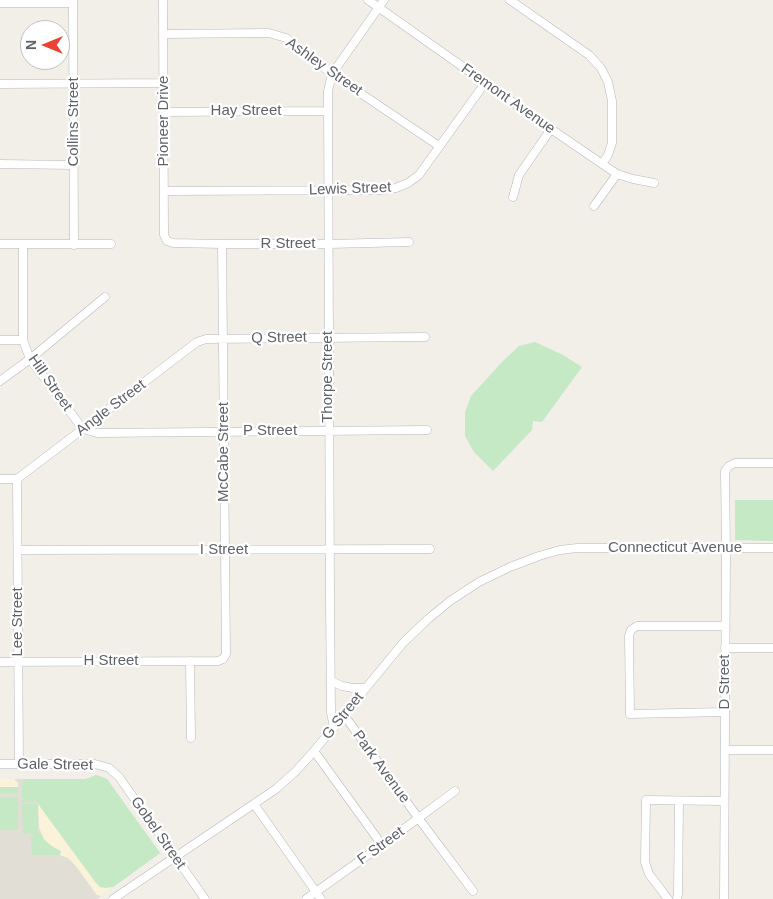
<!DOCTYPE html>
<style>
body{margin:0}
#map{position:relative;width:773px;height:899px;overflow:hidden;background:#f1efe8;font-family:Helvetica,sans-serif}
canvas{display:block}
.north{position:absolute;left:20px;top:20px;width:50px;height:50px;box-sizing:border-box;background:#fff;border:1px solid #bfc1c3;border-radius:50%;rotate:270deg;font-size:14px;font-weight:700;line-height:20px;text-align:center;color:#5f6368}
.north::after{content:'';display:block;margin:auto;width:18px;height:22px;background:#ea4335;clip-path:polygon(50% 0,100% 100%,50% 72%,0 100%)}
</style>
<div id="map">
<canvas width="773" height="899"></canvas>
<div class="north">N</div>
</div>
<script>
const g = document.querySelector('canvas').getContext('2d');
g.lineJoin = 'round';
function fillPath(path, color) {
  g.fillStyle = color;
  g.fill(path, 'evenodd');
}
function shape(rows) {
  const path = new Path2D();
  for (const r of rows) {
    path.moveTo(r[0], r[1]);
    for (let i = 2; i < r.length; i += 2) path.lineTo(r[i], r[i + 1]);
  }
  return path;
}
function strokePath(path, color, width, dash) {
  g.strokeStyle = color;
  g.lineWidth = width;
  g.lineCap = dash ? 'butt' : 'round';
  g.setLineDash(dash || []);
  g.stroke(path);
}
function drawText(font, color, halo, rows, align = 'center') {
  g.font = font + ' Helvetica,sans-serif';
  g.lineWidth = 4.5;
  g.setLineDash([]);
  g.textBaseline = 'middle';
  g.strokeStyle = halo;
  g.fillStyle = color;
  for (const [text, x, y, turn = 0] of rows) {
    g.save();
    g.translate(x, y);
    g.rotate((+turn || 0) * Math.PI / 180);
    g.textAlign = isNaN(turn) ? turn : align;
    if (halo) g.strokeText(text, 0, 0);
    g.fillText(text, 0, 0);
    g.restore();
  }
}
const education = shape([
 [96,775,107,779,160,853,97,899,0,899,0,779,86,779]
]);
const green = shape([
 [535,342,563,355,582,367,542,422,533,421,532,430,493,471,474,452,465,436,465,413,471,396,502,362,519,346],
 [735,500,773,500,773,541,735,540],
 [96,775,107,779,160,853,113,887,109,888,100,887,96,883,38,805,38,833,41,834,44,839,61,851,60,855,32,855,31,845,32,842,30,839,34,834,23,834,22,804,38,804,37,802,22,802,22,784,24,780,27,779,86,779],
 [0,787,18,787,18,793,0,793],
 [0,797,18,797,18,830,0,830]
]);
const sand = shape([
 [0,779,14,779,18,783,18,787,0,787],
 [38,804,96,883,100,887,105,888,113,887,101,896,97,895,75,865,68,858,60,855,61,851,53,847,48,843,44,839,39,828]
]);
const minor = shape([
 [73,0,74,245],
 [163,0,164,235,167,241,173,243,222,244,329,244,409,242],
 [368,0,551,129,617,174,633,179,654,183],
 [510,0,589,55,601,68,608,82,612,101,612,143,608,155,602,164],
 [0,3,73,3],
 [163,34,269,33,286,38,332,74,439,146],
 [0,84,164,83],
 [164,112,328,111],
 [0,164,74,165],
 [164,191,383,190,396,188,408,183,419,175,485,83],
 [513,197,519,175,551,129],
 [594,206,617,174],
 [0,244,111,244],
 [23,244,23,340,30,359,83,429,97,433,427,430],
 [0,340,23,340],
 [0,381,30,359,105,297],
 [0,479,17,479,197,342,206,339,425,337],
 [17,479,19,764],
 [18,550,430,549],
 [725,648,773,648],
 [190,661,191,738],
 [0,662,218,661,223,659,226,654,222,244],
 [331,681,342,686,353,688,366,688],
 [725,712,630,714,629,636,631,630,637,626,725,626],
 [344,715,419,819,473,891],
 [334,727,331,713,330,601,328,91,332,74,384,0],
 [725,750,773,750],
 [314,751,382,845],
 [0,764,95,764,109,768,119,777,205,899],
 [254,804,321,899],
 [113,899,276,789,296,771,314,751,403,643,428,619,450,601,479,582,510,567,539,556,560,550,577,548,773,548],
 [306,899,382,845,455,791],
 [668,899,649,874,645,862,646,800,724,801],
 [677,899,678,894,679,801],
 [724,899,726,553,725,471,729,466,735,463,773,463]
]);
const streetNames = [
 ["Ashley Street",324,67,35],
 ["Fremont Avenue",508,99,35],
 ["Hay Street",246,111],
 ["Pioneer Drive",164,121,-90],
 ["Collins Street",74,122,-90],
 ["Lewis Street",350,189,-2],
 ["R Street",288,244],
 ["Q Street",279,338,-1],
 ["Thorpe Street",328,377,-90],
 ["Hill Street",50,383,55],
 ["Angle Street",111,408,-37],
 ["P Street",270,431],
 ["McCabe Street",224,452,-90],
 ["Connecticut Avenue",675,548],
 ["I Street",224,550],
 ["Lee Street",18,622,-90],
 ["H Street",111,661],
 ["D Street",725,682,-90],
 ["G Street",343,716,-51],
 ["Gale Street",55,765,1],
 ["Park Avenue",381,767,54],
 ["Gobel Street",158,833,55],
 ["F Street",381,846,-36]
];
fillPath(education, '#e1ded6');
fillPath(green, '#c5e8c5');
fillPath(sand, '#fbf3d9');
strokePath(minor, '#b5b8bc', 9);
strokePath(minor, '#fff', 8);
drawText('15px', '#5f6368', '#fff', streetNames);
</script>
